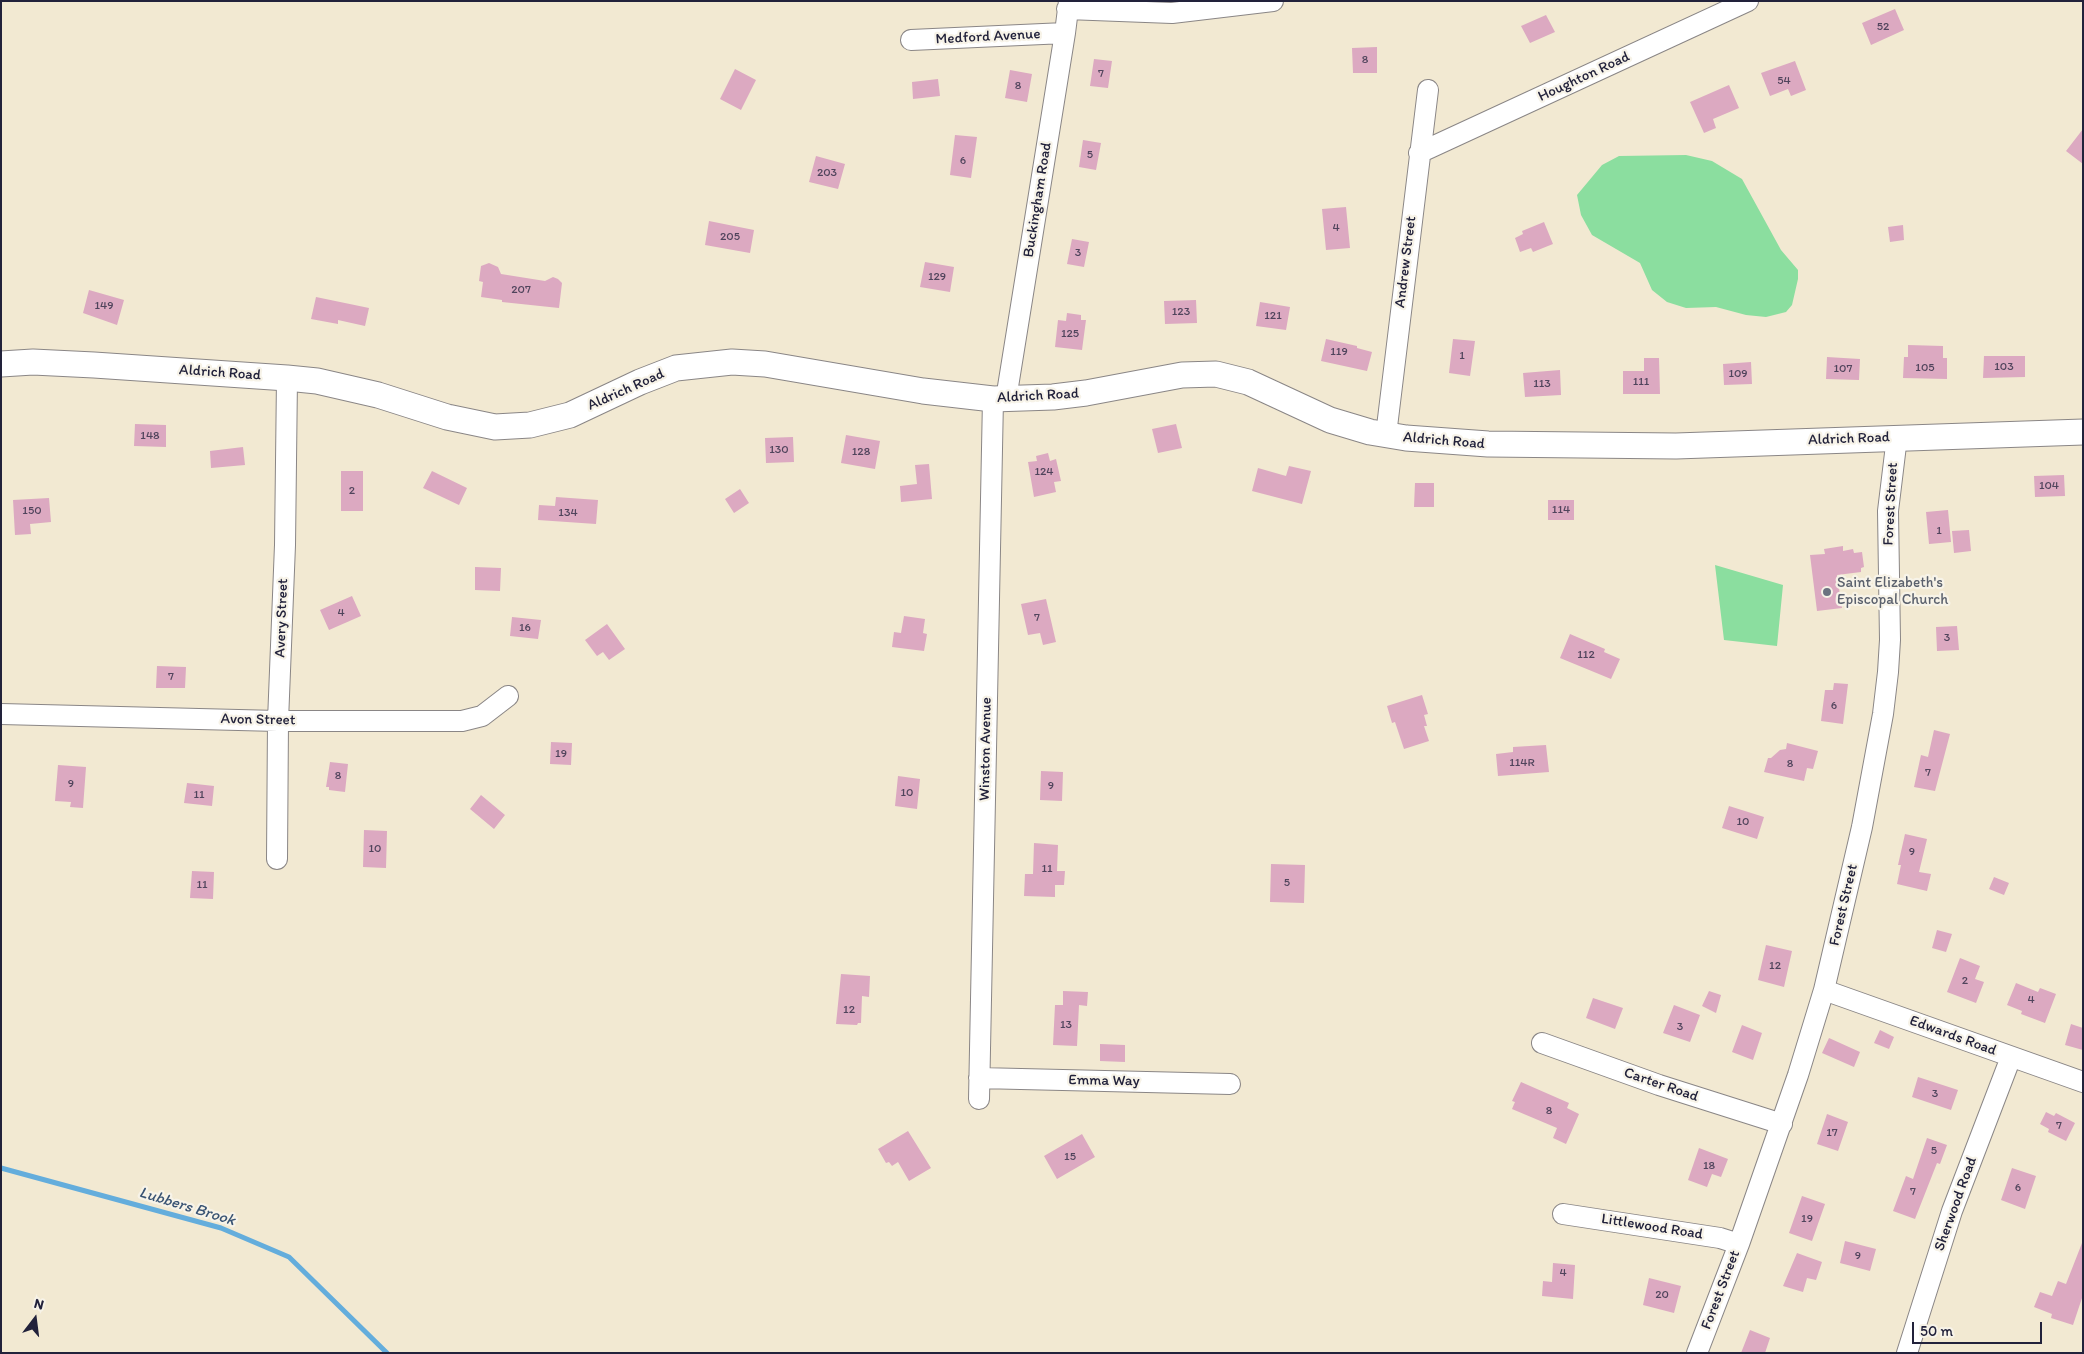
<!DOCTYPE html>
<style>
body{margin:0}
#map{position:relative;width:2084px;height:1354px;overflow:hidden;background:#f2e9d2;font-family:Itim,sans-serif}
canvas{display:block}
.frame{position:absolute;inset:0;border:2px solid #22223b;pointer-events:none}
.north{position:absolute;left:10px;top:1294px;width:50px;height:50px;-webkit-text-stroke:4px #f7f3e8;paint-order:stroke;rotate:15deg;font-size:14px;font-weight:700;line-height:20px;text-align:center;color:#22223b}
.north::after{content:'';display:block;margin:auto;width:18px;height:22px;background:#22223b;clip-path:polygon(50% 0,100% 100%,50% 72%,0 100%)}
.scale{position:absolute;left:1912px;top:1322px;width:130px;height:22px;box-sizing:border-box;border:2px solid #22223b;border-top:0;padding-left:6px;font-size:15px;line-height:18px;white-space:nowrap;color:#22223b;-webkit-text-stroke:4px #f7f3e8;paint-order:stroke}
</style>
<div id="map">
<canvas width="2084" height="1354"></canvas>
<div class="frame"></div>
<div class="north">N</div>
<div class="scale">50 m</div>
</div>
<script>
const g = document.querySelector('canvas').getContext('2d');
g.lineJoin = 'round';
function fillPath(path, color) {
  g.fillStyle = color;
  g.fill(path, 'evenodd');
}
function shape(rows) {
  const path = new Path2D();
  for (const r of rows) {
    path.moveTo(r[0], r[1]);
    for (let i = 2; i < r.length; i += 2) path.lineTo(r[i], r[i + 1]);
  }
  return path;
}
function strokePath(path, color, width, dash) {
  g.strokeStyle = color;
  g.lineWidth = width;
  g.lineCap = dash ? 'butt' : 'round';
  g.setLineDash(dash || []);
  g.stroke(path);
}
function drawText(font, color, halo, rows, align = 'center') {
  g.font = font + ' Itim,sans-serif';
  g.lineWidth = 4.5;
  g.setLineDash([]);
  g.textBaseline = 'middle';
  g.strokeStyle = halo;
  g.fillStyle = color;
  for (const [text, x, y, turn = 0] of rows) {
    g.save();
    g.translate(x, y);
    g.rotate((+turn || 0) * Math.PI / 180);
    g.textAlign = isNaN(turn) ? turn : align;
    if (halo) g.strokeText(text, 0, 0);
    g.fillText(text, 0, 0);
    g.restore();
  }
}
const green = shape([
 [1686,155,1712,161,1742,179,1781,250,1798,270,1798,279,1792,305,1786,312,1766,317,1746,315,1716,307,1686,308,1667,302,1652,290,1640,263,1592,235,1581,215,1577,195,1602,165,1619,156],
 [1715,565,1783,585,1777,646,1724,640]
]);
const stream = shape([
 [1,1168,221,1228,289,1257,387,1353]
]);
const building = shape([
 [1895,9,1904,30,1871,45,1862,23],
 [1546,15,1555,32,1530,43,1521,26],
 [1377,47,1377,73,1353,73,1352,48],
 [1094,59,1112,61,1108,88,1090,86],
 [1795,61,1806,90,1791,96,1788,89,1770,96,1761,73],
 [735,69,756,80,741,110,720,99],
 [1010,70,1032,74,1027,102,1005,98],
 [938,79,940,96,913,99,912,82],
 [1729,85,1739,108,1713,119,1716,128,1704,133,1690,102],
 [2083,129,2083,164,2066,151],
 [955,135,977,137,971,178,950,175],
 [1083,140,1101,143,1096,170,1079,167],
 [816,156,845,164,838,189,809,182],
 [1346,207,1350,248,1326,250,1322,209],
 [709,221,754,230,750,253,705,245],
 [1544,222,1553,244,1533,252,1531,248,1520,252,1515,238,1523,234,1522,231],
 [1903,225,1904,240,1890,242,1888,227],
 [1072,239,1089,242,1084,267,1067,264],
 [925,262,954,267,950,292,920,287],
 [489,263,498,267,501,274,545,281,553,277,558,279,562,283,559,308,502,302,502,300,481,297,483,282,479,281,481,266],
 [89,290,124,300,117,325,83,313],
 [316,297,369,308,365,326,338,320,338,324,311,319],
 [1196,300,1197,323,1165,324,1164,301],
 [1260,302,1290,307,1286,330,1256,326],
 [1067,313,1081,315,1081,320,1086,320,1082,350,1055,347,1058,320,1066,321],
 [1326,339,1357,346,1357,348,1372,352,1367,371,1321,361],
 [1453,339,1475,341,1470,376,1449,373],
 [1908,345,1943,346,1943,358,1947,358,1947,379,1903,378,1904,357,1908,357],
 [1984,356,2025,356,2025,377,1983,378],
 [1827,357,1860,359,1859,380,1826,379],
 [1644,358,1659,358,1660,394,1623,394,1623,371,1644,371],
 [1751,362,1752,384,1724,385,1723,364],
 [1560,370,1561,395,1525,397,1523,373],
 [135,424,166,425,166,447,134,446],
 [1176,424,1182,448,1158,453,1152,429],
 [846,435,880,441,875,469,841,463],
 [793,437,794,462,766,463,765,438],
 [243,447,245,465,211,468,210,451],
 [1048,453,1050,461,1056,459,1061,481,1054,482,1056,492,1034,497,1028,462,1037,461,1036,456],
 [929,464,932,499,901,502,900,486,917,484,915,465],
 [1289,466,1311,471,1302,504,1252,491,1258,468,1286,476],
 [341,471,363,471,363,511,341,511],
 [432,471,467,488,459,505,423,488],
 [2064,475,2065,496,2035,497,2034,476],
 [1415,483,1434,483,1434,507,1414,507],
 [740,489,749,503,734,513,725,499],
 [556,497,598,500,596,524,538,520,539,505,555,506],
 [49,498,51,522,30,524,31,534,15,535,13,500],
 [1548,500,1574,500,1574,520,1548,520],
 [1948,510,1951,542,1929,544,1926,512],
 [1969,530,1971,551,1954,553,1952,531],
 [1843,546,1843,551,1853,549,1854,553,1862,552,1864,567,1861,568,1861,572,1837,575,1842,608,1817,611,1810,555,1825,554,1824,549],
 [475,567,501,568,500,591,475,590],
 [352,596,361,616,329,630,320,610],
 [1046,599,1056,642,1043,645,1040,633,1028,635,1021,604],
 [904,616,925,619,923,633,927,634,924,651,892,647,894,632,901,633],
 [512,617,541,620,538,639,510,636],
 [607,624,625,649,609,660,603,652,597,656,585,640],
 [1957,626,1959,650,1937,651,1936,627],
 [1570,634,1605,649,1604,652,1620,659,1611,679,1560,658],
 [157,666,186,667,185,688,156,688],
 [1834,683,1848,684,1843,724,1821,721,1825,690,1833,690],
 [1422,695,1428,714,1424,715,1427,726,1424,726,1429,741,1404,749,1395,722,1392,723,1387,706],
 [1934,730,1950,734,1935,791,1914,787,1921,755,1928,757],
 [551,742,572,743,571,765,550,764],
 [1787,743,1818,751,1813,769,1807,768,1804,781,1764,772,1768,758,1771,758,1780,750,1786,749],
 [1546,745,1549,772,1498,776,1496,754,1513,752,1513,747],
 [330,762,348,764,345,792,329,790,329,787,326,787],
 [58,765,86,767,83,808,70,807,71,802,55,801],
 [1041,771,1063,772,1062,801,1040,800],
 [898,776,920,779,917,809,895,806],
 [187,783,214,786,212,806,184,803],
 [481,795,505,815,494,829,470,809],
 [1729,806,1764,817,1757,839,1722,828],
 [364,830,387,831,386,868,363,867],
 [1905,834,1927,839,1919,872,1931,874,1927,891,1897,884,1901,865,1898,865],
 [1034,843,1058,845,1057,871,1065,871,1064,885,1055,885,1055,897,1024,896,1025,874,1033,874],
 [1271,864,1305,865,1304,903,1270,902],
 [192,871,214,872,213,899,190,898],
 [1994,877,2009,883,2004,895,1989,889],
 [1937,930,1952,934,1946,952,1932,948],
 [1766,945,1792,951,1784,987,1758,980],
 [1960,958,1980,966,1975,979,1984,982,1976,1003,1947,992],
 [841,974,870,976,869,997,862,996,861,1023,858,1023,857,1025,836,1024],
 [2016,983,2038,992,2040,988,2056,994,2045,1023,2021,1014,2022,1011,2007,1005],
 [1063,991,1088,992,1087,1006,1079,1005,1077,1046,1053,1045,1055,1005,1063,1005],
 [1709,991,1721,995,1716,1013,1702,1006],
 [1593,998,1623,1008,1615,1029,1586,1018],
 [1674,1005,1700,1015,1690,1042,1663,1033],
 [2071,1024,2083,1028,2083,1050,2065,1045],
 [1742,1025,1762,1033,1753,1060,1732,1052],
 [1880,1030,1894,1037,1889,1049,1874,1043],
 [1829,1038,1860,1052,1854,1067,1822,1053],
 [1100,1044,1125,1045,1125,1062,1100,1061],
 [1918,1077,1958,1090,1951,1110,1912,1097],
 [1521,1082,1569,1103,1567,1108,1579,1114,1566,1144,1553,1138,1557,1128,1512,1109,1515,1102,1512,1101],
 [2046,1112,2054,1116,2056,1113,2075,1123,2066,1141,2048,1132,2049,1129,2040,1124],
 [1827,1114,1848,1122,1838,1151,1817,1144],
 [908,1131,931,1168,909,1181,898,1162,892,1166,889,1162,886,1163,878,1149],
 [1082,1134,1095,1157,1057,1179,1044,1156],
 [1927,1138,1947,1145,1940,1164,1937,1163,1915,1219,1893,1211,1906,1176,1913,1179],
 [1699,1148,1728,1159,1721,1177,1712,1174,1707,1187,1688,1180],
 [2012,1168,2036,1176,2025,1209,2001,1200],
 [1802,1196,1825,1204,1812,1241,1789,1233],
 [1845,1241,1876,1249,1870,1271,1840,1263],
 [2082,1243,2083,1295,2073,1325,2051,1318,2052,1314,2034,1307,2040,1292,2052,1296,2058,1281,2066,1284],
 [1797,1253,1822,1262,1816,1280,1807,1278,1803,1292,1783,1286],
 [1553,1263,1575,1265,1573,1299,1542,1296,1543,1281,1552,1282],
 [1649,1278,1681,1286,1674,1313,1643,1305],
 [1750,1330,1770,1338,1765,1353,1741,1353]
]);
const minor = shape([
 [1067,9,1172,13,1273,1],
 [911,40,1065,33],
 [1419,153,1748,1],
 [1006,399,1065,33,1069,1],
 [1386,435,1428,90],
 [1,714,278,721,462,721,482,716,508,696],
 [277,859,278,721,285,545,287,378],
 [1824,990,2083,1082],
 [1542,1043,1659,1085,1782,1124],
 [979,1078,1230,1084],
 [979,1099,993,399],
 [1563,1214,1720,1238,1739,1244],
 [1697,1353,1739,1244,1798,1075,1824,990,1862,827,1883,714,1888,672,1890,640,1888,511,1897,437],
 [1907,1353,1952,1211,2011,1057]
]);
const tertiary = shape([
 [1,364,33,362,94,365,287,378,317,381,378,395,447,417,495,427,530,425,570,415,640,382,676,368,732,362,765,364,923,391,993,399,1053,397,1086,393,1182,375,1216,374,1248,382,1330,420,1370,432,1406,438,1488,444,1676,446,2083,432]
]);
const markers = [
 [1827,592,5,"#6b7280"]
];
const numberNames = [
 ["52",1883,27],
 ["8",1365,60],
 ["7",1101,74],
 ["54",1784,81],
 ["8",1018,86],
 ["5",1090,155],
 ["6",963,161],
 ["203",827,173],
 ["4",1336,228],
 ["205",730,237],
 ["3",1078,253],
 ["129",937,277],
 ["207",521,290],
 ["149",104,306],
 ["123",1181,312],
 ["121",1273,316],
 ["125",1070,334],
 ["119",1339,352],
 ["1",1462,356],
 ["103",2004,367],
 ["105",1925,368],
 ["107",1843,369],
 ["109",1738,374],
 ["111",1641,382],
 ["113",1542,384],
 ["148",150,436],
 ["130",779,450],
 ["128",861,452],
 ["124",1044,472],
 ["104",2049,486],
 ["2",352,491],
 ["114",1561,510],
 ["150",32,511],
 ["134",568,513],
 ["1",1939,531],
 ["4",341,613],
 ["7",1037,618],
 ["16",525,628],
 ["3",1947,638],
 ["112",1586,655],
 ["7",171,677],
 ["6",1834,706],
 ["19",561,754],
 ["114R",1522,763],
 ["8",1790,764],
 ["7",1928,773],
 ["8",338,776],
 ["9",71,784],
 ["9",1051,786],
 ["10",907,793],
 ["11",199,795],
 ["10",1743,822],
 ["10",375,849],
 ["9",1912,852],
 ["11",1047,869],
 ["5",1287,883],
 ["11",202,885],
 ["12",1775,966],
 ["2",1965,981],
 ["4",2031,1000],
 ["12",849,1010],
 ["13",1066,1025],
 ["3",1680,1027],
 ["3",1935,1094],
 ["8",1549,1111],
 ["7",2059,1126],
 ["17",1832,1133],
 ["5",1934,1151],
 ["15",1070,1157],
 ["18",1709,1166],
 ["6",2018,1188],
 ["7",1913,1192],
 ["19",1807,1219],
 ["9",1858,1256],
 ["4",1563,1273],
 ["20",1662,1295]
];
const streetNames = [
 ["Medford Avenue",988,37,-3],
 ["Houghton Road",1584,77,-25],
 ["Buckingham Road",1038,200,-81],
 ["Andrew Street",1406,262,-83],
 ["Aldrich Road",220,373,4],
 ["Aldrich Road",626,390,-24],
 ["Aldrich Road",1038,396,-3],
 ["Aldrich Road",1849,439,-2],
 ["Aldrich Road",1444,441,5],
 ["Forest Street",1891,504,-87],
 ["Avery Street",282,618,-88],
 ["Avon Street",258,720,1],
 ["Winston Avenue",986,749,-89],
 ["Forest Street",1844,905,-77],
 ["Edwards Road",1953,1036,20],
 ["Emma Way",1104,1081,1],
 ["Carter Road",1661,1085,19],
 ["Sherwood Road",1956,1204,-70],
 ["Littlewood Road",1652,1227,9],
 ["Forest Street",1721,1290,-69]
];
const worshipNames = [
 ["Saint Elizabeth's",1837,583],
 ["Episcopal Church",1837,600]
];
const waterNames = [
 ["Lubbers Brook",187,1207,17]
];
fillPath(green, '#8bde9f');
strokePath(stream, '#64addc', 5);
fillPath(building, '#dca9c1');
strokePath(minor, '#8a8686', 22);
strokePath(tertiary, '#8a8686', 27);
strokePath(minor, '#fff', 20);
strokePath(tertiary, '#fff', 25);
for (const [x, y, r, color] of markers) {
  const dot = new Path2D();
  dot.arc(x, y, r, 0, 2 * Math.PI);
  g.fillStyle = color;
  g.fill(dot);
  strokePath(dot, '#f7f3e8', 2);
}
drawText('12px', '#50445c', null, numberNames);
drawText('15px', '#22223b', '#f7f3e8', streetNames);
drawText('15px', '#5b616d', '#f7f3e8', worshipNames, 'left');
drawText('italic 16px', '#395373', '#f7f3e8', waterNames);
</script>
